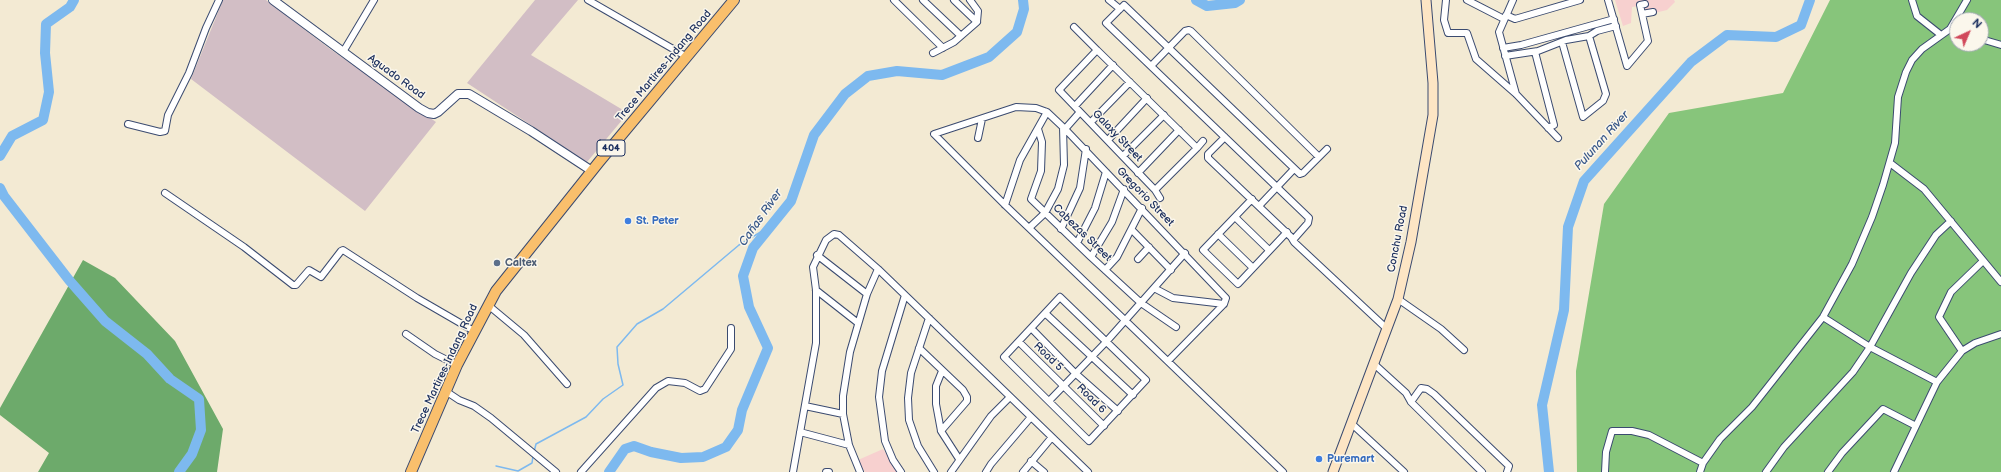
<!DOCTYPE html>
<meta charset="utf-8">
<style>
body{margin:0}
#map{position:relative;width:2001px;height:472px;overflow:hidden;background:#f3ead3;font-family:"Balsamiq Sans",sans-serif}
canvas{display:block}
.north{position:absolute;left:1949px;top:12px;width:40px;height:40px;box-sizing:border-box;background:#fbf7ec;border:1px solid #a1a7b3;border-radius:50%;rotate:44deg;font-size:11px;font-weight:700;line-height:16px;text-align:center;color:#1b2f5e}
.north::after{content:'';display:block;margin:auto;width:14px;height:18px;background:#d1495b;clip-path:polygon(50% 0,100% 100%,50% 72%,0 100%)}
</style>
<div id="map">
<canvas width="2001" height="472"></canvas>
<div class="north">N</div>
</div>
<script>
const g = document.querySelector('canvas').getContext('2d');
g.lineJoin = 'round';
function fillPath(path, color) {
  g.fillStyle = color;
  g.fill(path, 'evenodd');
}
function shape(rows) {
  const path = new Path2D();
  for (const r of rows) {
    path.moveTo(r[0], r[1]);
    for (let i = 2; i < r.length; i += 2) path.lineTo(r[i], r[i + 1]);
  }
  return path;
}
function strokePath(path, color, width, dash) {
  g.strokeStyle = color;
  g.lineWidth = width;
  g.lineCap = dash ? 'butt' : 'round';
  g.setLineDash(dash || []);
  g.stroke(path);
}
function drawText(font, color, halo, rows, align = 'center') {
  g.font = font + ' "Balsamiq Sans",sans-serif';
  g.lineWidth = 3;
  g.setLineDash([]);
  g.textBaseline = 'middle';
  g.strokeStyle = halo;
  g.fillStyle = color;
  for (const [text, x, y, turn = 0] of rows) {
    g.save();
    g.translate(x, y);
    g.rotate((+turn || 0) * Math.PI / 180);
    g.textAlign = isNaN(turn) ? turn : align;
    if (halo) g.strokeText(text, 0, 0);
    g.fillText(text, 0, 0);
    g.restore();
  }
}
const built = shape([
 [1615,0,1674,0,1675,2,1667,10,1642,16,1640,6,1632,7,1631,23,1623,26],
 [883,449,898,472,865,472,858,460]
]);
const industrial = shape([
 [223,0,266,0,330,49,436,122,365,211,191,79],
 [535,0,578,0,531,55,628,113,587,162,467,83]
]);
const green = shape([
 [1830,0,2001,0,2001,472,1577,472,1576,371,1604,204,1669,113,1783,93],
 [1957,20,1981,20,1981,44,1957,44]
]);
const forest = shape([
 [83,260,115,278,175,341,223,429,217,472,38,472,49,453,0,415,0,408]
]);
const stream = shape([
 [534,452,536,444,586,417,603,399,623,385,618,364,617,347,637,324,663,309,739,245,774,224],
 [496,466,518,471,532,463,533,456]
]);
const river = shape([
 [1196,0,1207,6,1235,3,1240,0],
 [0,156,12,136,43,120,49,92,45,53,46,24,70,7,74,0],
 [0,188,4,196,69,280,105,321,147,354,170,379,199,399,201,430,192,454,179,472],
 [609,472,625,449,634,446,651,452,681,458,703,457,726,447,738,430,742,410,768,348,749,307,743,276,753,248,791,201,814,135,845,94,868,76,897,71,942,75,989,57,1017,32,1024,9,1023,0],
 [1549,472,1542,405,1564,310,1568,227,1584,181,1691,62,1727,35,1776,37,1801,25,1810,0]
]);
const minor = shape([
 [588,0,687,57],
 [894,0,943,48],
 [923,0,961,36],
 [954,0,977,22],
 [1109,0,1120,9],
 [1446,0,1444,20,1448,33,1467,33,1476,59,1516,94,1558,138],
 [1467,0,1504,19],
 [1513,0,1499,32,1516,94],
 [1608,0,1627,66,1648,41,1640,5,1645,4],
 [1912,0,1917,16,1941,35],
 [1642,14,1653,12],
 [1506,15,1515,19,1580,0],
 [1074,27,1097,50],
 [1981,39,2001,45],
 [1562,42,1583,117,1603,101,1606,94,1589,36],
 [1503,48,1521,45,1614,19],
 [343,52,374,0],
 [1535,52,1554,125,1548,128],
 [933,53,954,42,977,22,978,11,970,0],
 [1505,56,1538,51,1566,40,1589,36,1597,31,1616,26],
 [1151,66,1185,31,1189,30,1191,31,1319,157],
 [1075,106,1113,65],
 [1091,122,1130,82],
 [128,124,160,132,165,131,168,115,189,73,206,28,219,0],
 [1038,129,1042,142,1041,171,1031,199,1091,257,1141,303,1176,327],
 [1065,129,1080,112],
 [1225,137,1208,154,1208,158,1291,237,1294,242,1386,328],
 [978,138,982,119],
 [1108,140,1147,98],
 [1123,156,1164,115],
 [1890,163,1924,189,2001,282],
 [1138,173,1179,130],
 [1155,190,1197,148],
 [165,193,244,247,293,285,296,285,309,270,321,277,341,251,343,250,417,298,474,331],
 [1160,198,1155,190,1059,90,1097,50,1197,148,1203,141],
 [1252,199,1203,250,1238,284,1287,232],
 [1005,205,1020,160,1047,112],
 [1259,206,1294,169],
 [1235,217,1269,250],
 [1029,228,1045,213,1058,189,1064,165,1063,127],
 [1061,229,1080,188,1086,149],
 [1132,230,1171,270],
 [1218,234,1253,268],
 [1293,240,1308,223,1309,218,1106,23,1124,5,1300,174,1303,173,1327,149],
 [1077,243,1095,208,1106,172],
 [817,255,867,294],
 [1091,257,1112,222,1124,189],
 [1138,259,1149,247],
 [1105,270,1117,257,1142,208],
 [1154,288,1173,298,1224,304],
 [816,290,858,323],
 [1060,297,1146,380,1089,441,1004,357,1060,297],
 [1398,299,1441,329,1464,350],
 [488,305,524,335,567,384],
 [1045,313,1133,395],
 [1823,317,1870,347,1937,382],
 [929,318,911,373,908,398,909,420,918,446,934,472],
 [1032,329,1075,373,1118,411],
 [406,334,435,354,457,365],
 [1019,342,1104,426],
 [919,348,963,390,967,397,967,401,941,431],
 [1962,351,1939,317,1951,292,1983,261],
 [1169,360,1224,304,1226,298,1065,129,1047,112,1036,108,1016,107,934,134,1005,205,1283,472],
 [1373,363,1406,393,1411,402,1482,472],
 [942,371,936,386,936,404,941,431,959,459],
 [447,392,459,400,474,406,491,418,556,472],
 [1049,401,1106,342,1185,253],
 [1411,402,1421,388,1427,389,1434,394,1509,466,1507,472],
 [805,406,843,414],
 [1352,424,1404,472],
 [800,432,849,445],
 [1031,461,1044,472],
 [581,472,656,388,668,381,685,383,700,391,705,389,731,349,731,328],
 [793,472,816,343,816,290,813,267,826,240,834,234,839,235,878,269,1088,472],
 [826,472,829,472],
 [860,472,849,445,843,414,843,396,850,352,867,294,878,269],
 [901,472,893,460,885,441,879,397,882,371,905,295],
 [951,472,991,416,1010,397],
 [986,472,991,464,1031,417],
 [1023,472,1052,437],
 [1605,472,1606,452,1612,431,1632,431,1649,435,1703,463],
 [1700,472,1703,463,1720,439,1752,407,1823,317,1852,264,1872,217,1883,185,1895,143,1898,97,1906,72,1912,60,1922,49,1950,29,1967,0],
 [1766,472,1784,447,1853,372,1870,347,1911,273,1936,235,1951,221],
 [1828,472,1842,453,1883,409,1916,426],
 [1894,472,1937,382,1962,351,1975,343,2001,334]
]);
const tertiary = shape([
 [273,0,419,108,428,113,434,114,438,112,458,94,469,94,531,131,592,171]
]);
const secondary = shape([
 [1333,472,1398,299,1411,242,1433,115,1433,83,1426,0]
]);
const primary = shape([
 [411,472,457,365,496,291,599,162,734,0]
]);
const markers = [
 [628,221,4,"#3f7fe0"],
 [497,263,4,"#5c6f8a"],
 [1319,459,4,"#3f7fe0"]
];
const shields = [
 [611,148,28]
];
const shieldNames = [
 ["404",611,148]
];
const streetNames = [
 ["Trece Martires-Indang Road",664,66,-50],
 ["Aguado Road",396,77,36],
 ["Galaxy Street",1117,136,46],
 ["Gregorio Street",1145,197,46],
 ["Cabezas Street",1082,233,44],
 ["Conchu Road",1398,239,-79],
 ["Road 5",1048,357,44],
 ["Trece Martires-Indang Road",445,369,-65],
 ["Road 6",1091,399,45]
];
const shopNames = [
 ["St. Peter",636,221],
 ["Puremart",1327,459]
];
const serviceNames = [
 ["Caltex",505,263]
];
const waterNames = [
 ["Pulunan River",1602,141,-48],
 ["Cañas River",761,218,-55]
];
fillPath(built, '#f7d0cf');
fillPath(industrial, '#d2bec5');
fillPath(green, '#87c57b');
fillPath(forest, '#6daa6b');
strokePath(stream, '#7db9ef', 1.5);
strokePath(river, '#7db9ef', 10);
strokePath(minor, '#3b4b70', 8);
strokePath(tertiary, '#3b4b70', 10);
strokePath(secondary, '#3b4b70', 11);
strokePath(primary, '#3b4b70', 12);
strokePath(minor, '#fff', 6);
strokePath(tertiary, '#fff', 8);
strokePath(secondary, '#fde5c4', 9);
strokePath(primary, '#f9bf6c', 10);
for (const [x, y, r, color] of markers) {
  const dot = new Path2D();
  dot.arc(x, y, r, 0, 2 * Math.PI);
  g.fillStyle = color;
  g.fill(dot);
  strokePath(dot, '#fbf7ec', 1.5);
}
for (const [x, y, w] of shields) {
  const box = new Path2D();
  box.roundRect(x - w / 2, y - 8, w, 16, 3);
  g.fillStyle = '#fbf7ec';
  g.fill(box);
  strokePath(box, '#1b2f5e', 1);
}
drawText('bold 10px', '#1b2f5e', null, shieldNames);
drawText('11px', '#1b2f5e', '#fbf7ec', streetNames);
drawText('bold 11px', '#366cbe', '#fbf7ec', shopNames, 'left');
drawText('bold 11px', '#4e5e75', '#fbf7ec', serviceNames, 'left');
drawText('italic 12px', '#38588a', '#fbf7ec', waterNames);
</script>
